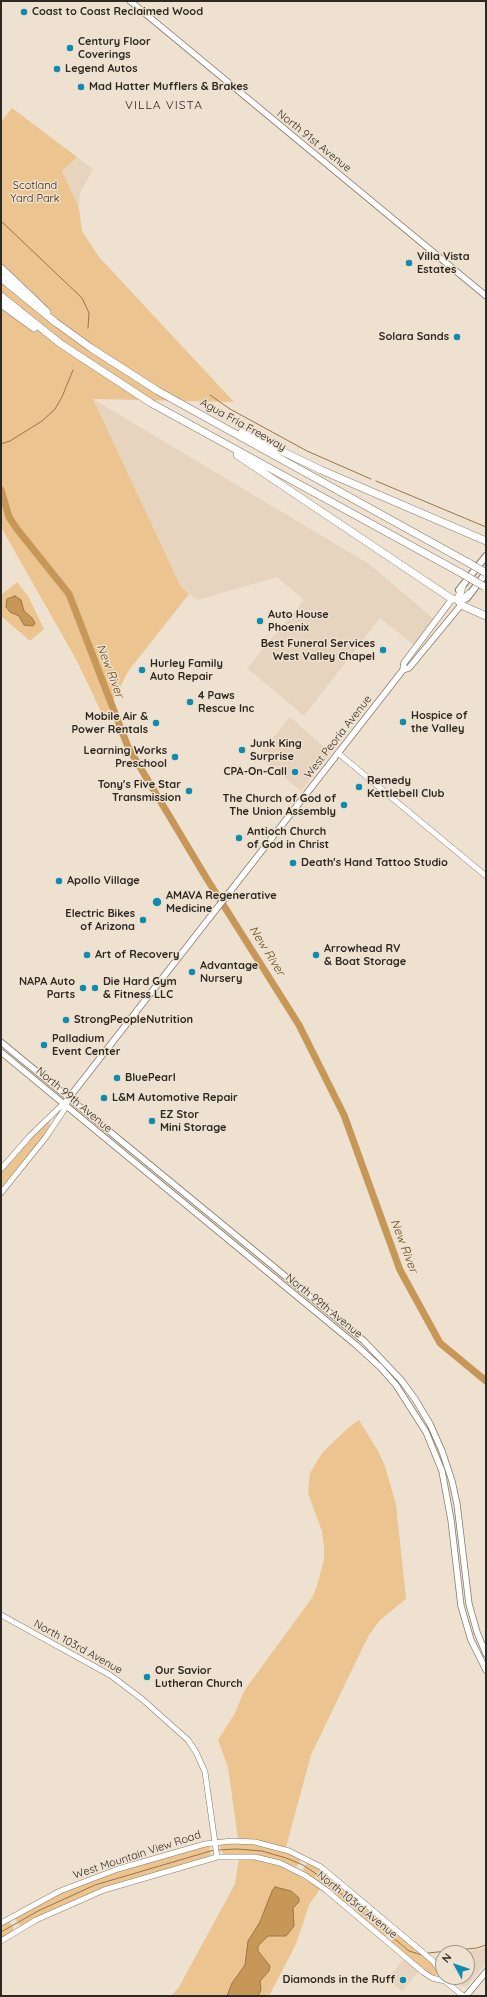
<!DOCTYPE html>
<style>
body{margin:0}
#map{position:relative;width:487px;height:1997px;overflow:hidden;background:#eee1d0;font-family:Quicksand,sans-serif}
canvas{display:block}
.frame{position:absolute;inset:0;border:2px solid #2d2822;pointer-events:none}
.north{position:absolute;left:435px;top:1945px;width:40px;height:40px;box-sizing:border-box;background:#eee1d0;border:1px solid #a1978a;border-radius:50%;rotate:310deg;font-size:11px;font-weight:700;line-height:16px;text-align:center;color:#2d2822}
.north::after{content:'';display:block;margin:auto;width:14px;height:18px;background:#108bad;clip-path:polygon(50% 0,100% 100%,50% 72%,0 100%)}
</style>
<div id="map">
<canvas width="487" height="1997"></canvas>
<div class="frame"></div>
<div class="north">N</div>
</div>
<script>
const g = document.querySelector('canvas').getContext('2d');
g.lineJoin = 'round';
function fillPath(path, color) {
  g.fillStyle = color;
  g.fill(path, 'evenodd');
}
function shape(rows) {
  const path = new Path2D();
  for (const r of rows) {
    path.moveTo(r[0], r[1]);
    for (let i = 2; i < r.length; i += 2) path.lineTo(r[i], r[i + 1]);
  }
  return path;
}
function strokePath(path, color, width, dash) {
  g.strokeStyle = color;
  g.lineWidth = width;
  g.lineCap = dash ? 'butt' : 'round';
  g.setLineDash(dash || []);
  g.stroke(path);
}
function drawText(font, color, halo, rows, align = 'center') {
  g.font = font + ' Quicksand,sans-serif';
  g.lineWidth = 3;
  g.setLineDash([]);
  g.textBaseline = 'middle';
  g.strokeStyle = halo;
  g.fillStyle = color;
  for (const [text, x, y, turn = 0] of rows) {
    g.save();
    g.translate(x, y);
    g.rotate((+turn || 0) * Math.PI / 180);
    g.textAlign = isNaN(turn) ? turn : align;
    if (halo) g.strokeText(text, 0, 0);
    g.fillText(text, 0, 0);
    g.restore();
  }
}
const built = shape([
 [77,157,93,169,80,193,79,208,62,171],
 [93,399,369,564,434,619,414,645,380,618,304,716,247,668,304,600,277,577,197,600,181,587],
 [290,717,331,753,301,791,258,756],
 [486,1948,486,1963,467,1986,462,1987,449,1977,467,1977,467,1953,459,1953],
 [404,1959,419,1971,402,1991,387,1979]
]);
const green = shape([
 [12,108,77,157,62,171,79,208,82,231,99,257,234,402,93,399,181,587,189,594,129,670,104,718,77,661,1,527,1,122],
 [17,582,28,596,44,629,30,641,1,616,1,595],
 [49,1121,50,1126,34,1149,1,1190,1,1172,19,1150],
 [359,1420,378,1451,385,1466,396,1504,406,1599,380,1620,369,1635,360,1653,311,1755,286,1847,266,1842,238,1839,228,1767,218,1740,235,1713,244,1691,312,1598,317,1586,324,1560,324,1546,322,1531,308,1493,310,1473,322,1453,348,1428],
 [223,1843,260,1844,290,1852,301,1860,296,1867,261,1856,224,1854,222,1852,220,1845],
 [209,1846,211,1854,210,1856,103,1888,58,1907,22,1925,19,1925,16,1920,15,1918,46,1900,92,1879,197,1847],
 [239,1858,253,1859,286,1868,320,1889,309,1905,296,1944,269,1996,171,1996,179,1987,235,1884],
 [307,1863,321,1869,353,1896,348,1903,346,1904,304,1873,303,1869],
 [357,1902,359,1902,391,1928,387,1935,384,1937,353,1909],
 [9,1921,13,1927,13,1930,1,1938,1,1925],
 [399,1935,434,1963,439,1973,437,1975,430,1974,391,1942,395,1936]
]);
const water = shape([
 [15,596,21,600,24,611,32,618,35,623,33,626,24,625,19,616,10,612,6,607,7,599,15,596],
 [275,1887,291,1891,299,1898,299,1902,293,1908,294,1926,286,1936,268,1936,258,1946,258,1951,270,1966,269,1971,260,1981,261,1990,258,1996,227,1996,232,1983,245,1965,248,1941,260,1922,272,1891,275,1887]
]);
const stream = shape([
 [1,221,82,298,89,313,88,328],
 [210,395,230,409,307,451,371,479],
 [1,444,10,441,42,421,55,409,62,397,73,370],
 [376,481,486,527],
 [217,1850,237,1849,262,1851,286,1858,303,1865,322,1878,409,1951,422,1955],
 [1,1932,38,1911,95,1885,214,1850],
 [428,1953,477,1948,486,1945]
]);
const river = shape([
 [1,490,9,517,17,529,69,594,128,747,207,879,299,1025,344,1115,400,1270,440,1343,486,1381]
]);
const tertiary = shape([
 [338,753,486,876],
 [1,1169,30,1136,66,1101],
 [1,1193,46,1137,66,1107,68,1099],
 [1,1615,110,1675,142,1699,188,1740,196,1752,205,1772,217,1857],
 [1,1923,60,1891,118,1869,205,1844,232,1841,255,1842,289,1851,321,1867,433,1961,443,1975],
 [1,1941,36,1920,104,1890,217,1857,255,1857,280,1863,306,1876,326,1890,423,1972,432,1978,445,1981,463,1996]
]);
const secondary = shape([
 [130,1,486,296],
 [403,670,409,668,461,605],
 [1,1042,364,1341,401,1380,415,1399,430,1424,442,1451,452,1481,457,1504,469,1604,477,1632,486,1654],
 [1,1052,356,1345,380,1367,396,1385,426,1432,442,1471,451,1520,461,1606,471,1640,486,1670],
 [68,1099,403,670,404,663,452,599],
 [466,1996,486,1972]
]);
const primary = shape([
 [459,590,486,556],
 [467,598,486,573]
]);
const motorway = shape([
 [1,268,47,312],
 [1,278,55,322,91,348,158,391,469,563],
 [1,296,61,344,151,403,461,573],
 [1,304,34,328],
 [242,432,321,470,486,541],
 [237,455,452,599,464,599,469,594],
 [462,587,458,600,461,605,486,616]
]);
const motorwayBridge = shape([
 [469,563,486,573],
 [461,573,485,587]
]);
const markers = [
 [24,12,4,"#108bad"],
 [70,48,4,"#108bad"],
 [57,69,4,"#108bad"],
 [81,87,4,"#108bad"],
 [409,263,4,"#108bad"],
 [457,337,4,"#108bad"],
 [260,621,4,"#108bad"],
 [383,650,4,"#108bad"],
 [142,670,4,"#108bad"],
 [190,702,4,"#108bad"],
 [403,722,4,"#108bad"],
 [156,723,4,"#108bad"],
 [242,750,4,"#108bad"],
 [175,757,4,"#108bad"],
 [295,772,4,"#108bad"],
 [359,787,4,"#108bad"],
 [189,791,4,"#108bad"],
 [344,805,4,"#108bad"],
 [239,838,4,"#108bad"],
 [293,863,4,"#108bad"],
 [59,881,4,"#108bad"],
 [157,902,5,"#108bad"],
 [143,920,4,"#108bad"],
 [87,955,4,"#108bad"],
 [316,955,4,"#108bad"],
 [192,972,4,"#108bad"],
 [83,988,4,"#108bad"],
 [95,988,4,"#108bad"],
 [66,1020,4,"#108bad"],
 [44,1045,4,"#108bad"],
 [117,1078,4,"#108bad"],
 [104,1098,4,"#108bad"],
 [152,1121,4,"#108bad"],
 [147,1677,4,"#108bad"],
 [403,1980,4,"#108bad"]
];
const poiNames = [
 ["Coast to Coast Reclaimed Wood",32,12],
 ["Century Floor",78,42],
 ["Coverings",78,55],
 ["Legend Autos",65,69],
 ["Mad Hatter Mufflers & Brakes",89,87],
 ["Villa Vista",417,257],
 ["Estates",417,270],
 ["Solara Sands",449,337,"right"],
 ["Auto House",268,615],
 ["Phoenix",268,628],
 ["Best Funeral Services",375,644,"right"],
 ["West Valley Chapel",375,657,"right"],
 ["Hurley Family",150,664],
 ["Auto Repair",150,677],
 ["4 Paws",198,696],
 ["Rescue Inc",198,709],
 ["Hospice of",411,716],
 ["the Valley",411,729],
 ["Mobile Air &",148,717,"right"],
 ["Power Rentals",148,730,"right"],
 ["Junk King",250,744],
 ["Surprise",250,757],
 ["Learning Works",167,751,"right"],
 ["Preschool",167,764,"right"],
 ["CPA-On-Call",287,772,"right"],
 ["Remedy",367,781],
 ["Kettlebell Club",367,794],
 ["Tony's Five Star",181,785,"right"],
 ["Transmission",181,798,"right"],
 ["The Church of God of",336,799,"right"],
 ["The Union Assembly",336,812,"right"],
 ["Antioch Church",247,832],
 ["of God in Christ",247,845],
 ["Death's Hand Tattoo Studio",301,863],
 ["Apollo Village",67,881],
 ["AMAVA Regenerative",166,896],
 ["Medicine",166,909],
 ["Electric Bikes",135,914,"right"],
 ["of Arizona",135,927,"right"],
 ["Arrowhead RV",324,949],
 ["& Boat Storage",324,962],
 ["Art of Recovery",95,955],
 ["Advantage",200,966],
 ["Nursery",200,979],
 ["NAPA Auto",75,982,"right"],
 ["Parts",75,995,"right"],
 ["Die Hard Gym",103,982],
 ["& Fitness LLC",103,995],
 ["StrongPeopleNutrition",74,1020],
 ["Palladium",52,1039],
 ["Event Center",52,1052],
 ["BluePearl",125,1078],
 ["L&M Automotive Repair",112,1098],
 ["EZ Stor",160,1115],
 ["Mini Storage",160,1128],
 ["Our Savior",155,1671],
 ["Lutheran Church",155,1684],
 ["Diamonds in the Ruff",395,1980,"right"]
];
const streetNames = [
 ["North 91st Avenue",314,141,39],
 ["Agua Fria Freeway",243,425,29],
 ["West Peoria Avenue",338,737,-52],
 ["North 99th Avenue",74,1100,40],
 ["North 99th Avenue",324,1306,39],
 ["North 103rd Avenue",78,1647,29],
 ["West Mountain View Road",137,1855,-18],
 ["North 103rd Avenue",357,1905,39]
];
const parkNames = [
 ["Scotland",35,186],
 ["Yard Park",35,199]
];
const neighbourhoodNames = [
 ["VILLA VISTA",164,105]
];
const waterNames = [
 ["New River",110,671,69],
 ["New River",267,951,58],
 ["New River",404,1246,69]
];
fillPath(built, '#e6d4be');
fillPath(green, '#ebc490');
fillPath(water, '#c69757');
strokePath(water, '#987647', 1);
strokePath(stream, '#987647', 1);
strokePath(river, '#c69757', 7);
strokePath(tertiary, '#867b6c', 6);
strokePath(secondary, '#867b6c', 7);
strokePath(primary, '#867b6c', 8);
strokePath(motorway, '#867b6c', 8);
strokePath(tertiary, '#fff', 5);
strokePath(secondary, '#fff', 5.5);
strokePath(primary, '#fff', 6);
strokePath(motorway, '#fff', 7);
strokePath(motorwayBridge, '#867b6c', 8, []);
strokePath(motorwayBridge, '#fff', 7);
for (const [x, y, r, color] of markers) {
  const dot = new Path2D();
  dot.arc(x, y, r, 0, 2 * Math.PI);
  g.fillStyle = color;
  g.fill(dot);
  strokePath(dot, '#eee1d0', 1.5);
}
drawText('bold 11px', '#2d2822', '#eee1d0', poiNames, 'left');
drawText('11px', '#2d2822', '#eee1d0', streetNames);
drawText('11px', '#392608', '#eee1d0', parkNames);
g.letterSpacing = '1px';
drawText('12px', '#2d2822', '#eee1d0', neighbourhoodNames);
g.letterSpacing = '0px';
drawText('italic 12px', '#6c4c1b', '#eee1d0', waterNames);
</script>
